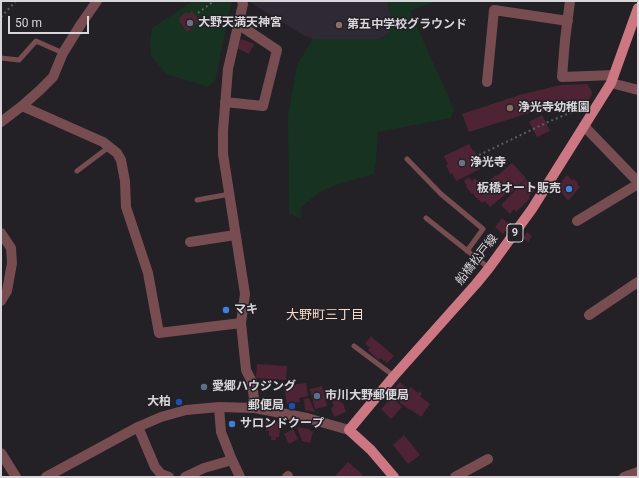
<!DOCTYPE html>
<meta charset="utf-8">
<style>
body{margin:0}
#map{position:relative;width:639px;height:478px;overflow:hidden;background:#232026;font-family:Roboto,sans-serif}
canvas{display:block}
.frame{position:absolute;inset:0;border:2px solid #d8d6da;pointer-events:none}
.scale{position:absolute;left:8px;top:16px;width:81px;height:18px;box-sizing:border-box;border:2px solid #d8d6da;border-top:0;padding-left:5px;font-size:12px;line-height:14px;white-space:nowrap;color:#d8d6da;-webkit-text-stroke:3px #232026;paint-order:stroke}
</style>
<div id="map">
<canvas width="639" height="478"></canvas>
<div class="frame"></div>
<div class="scale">50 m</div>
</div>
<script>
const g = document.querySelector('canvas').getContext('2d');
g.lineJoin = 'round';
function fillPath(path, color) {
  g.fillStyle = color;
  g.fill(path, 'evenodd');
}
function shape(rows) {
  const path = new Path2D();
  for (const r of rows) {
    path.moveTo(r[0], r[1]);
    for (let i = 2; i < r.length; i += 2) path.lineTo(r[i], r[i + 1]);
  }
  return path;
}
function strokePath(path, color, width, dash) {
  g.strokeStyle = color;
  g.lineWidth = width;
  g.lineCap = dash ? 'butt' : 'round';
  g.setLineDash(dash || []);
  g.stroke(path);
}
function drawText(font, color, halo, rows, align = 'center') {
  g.font = font + ' Roboto,"Noto Sans JP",sans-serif';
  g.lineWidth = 3;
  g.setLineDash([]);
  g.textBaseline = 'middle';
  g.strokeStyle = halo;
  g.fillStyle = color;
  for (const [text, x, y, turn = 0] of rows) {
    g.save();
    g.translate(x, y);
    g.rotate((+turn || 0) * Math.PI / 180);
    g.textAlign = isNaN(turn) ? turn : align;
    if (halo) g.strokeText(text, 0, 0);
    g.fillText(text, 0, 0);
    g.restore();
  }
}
const built = shape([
 [251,1,387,1,392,19,390,32,384,37,374,40,327,40,313,39,303,35,251,3]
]);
const green = shape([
 [193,1,232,1,215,81,208,87,166,74,151,56,150,41,152,28],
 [387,1,436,1,410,11,454,109,451,118,378,132,376,161,374,174,336,185,320,192,300,208,301,218,289,214,288,116,297,65,313,39,379,39,384,37,390,32,392,19]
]);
const building = shape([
 [192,11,200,21,187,32,179,21,180,20,179,18,186,12,188,14],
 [241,39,254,44,249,54,237,48],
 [587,84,591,90,592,94,590,98,587,101,576,103,536,114,535,111,469,132,462,114,523,94,561,85],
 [542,115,550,131,537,137,529,122],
 [469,144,473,151,474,150,479,161,476,162,480,169,456,181,452,173,450,174,446,165,448,164,444,156],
 [512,163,526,178,510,194,508,192,490,207,485,201,482,203,477,198,476,198,473,193,472,194,466,187,467,186,464,181,469,177,472,181,475,178,481,185,479,187,484,193,492,186,490,184,491,182,490,180,496,175,497,176],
 [567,175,572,180,574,179,578,183,577,184,580,187,568,201,557,187],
 [526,179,536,189,529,196,530,198,516,212,514,209,510,214,501,205],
 [502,218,510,225,503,234,495,227],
 [527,232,532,236,528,242,523,238],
 [371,336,394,356,387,363,380,358,378,360,368,350,370,348,365,344],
 [257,364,287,366,286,380,256,378],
 [400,382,406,388,398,398,391,392],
 [306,383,308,396,299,398,300,402,287,404,284,386],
 [322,386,327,406,315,409,310,389],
 [411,387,418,393,420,391,422,394,420,396,430,404,421,417,410,409,410,410,399,402,400,401,399,399,404,393,405,393,407,391,408,391],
 [392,397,402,407,391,419,381,409],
 [309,398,315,412,305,410,304,399],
 [339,399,341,403,343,403,346,412,334,417,331,408,334,406,332,402],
 [264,420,279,422,278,426,281,426,279,437,276,437,276,440,271,440,271,436,269,436,269,431,266,431,266,424],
 [297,427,309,429,310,431,313,431,310,443,302,441],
 [293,429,298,439,289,444,284,434],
 [404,435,420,455,408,464,393,445],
 [348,462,363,475,361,477,334,477]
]);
const path = shape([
 [198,13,214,1],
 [1,17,16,1],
 [479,155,548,122,584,107]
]);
const service = shape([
 [1,58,19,60,36,41,63,53],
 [407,159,441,194,483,229,467,251],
 [77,171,109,147],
 [197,200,230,194],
 [426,218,489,268],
 [354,346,394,376]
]);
const minor = shape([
 [242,1,243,4,228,69,223,131,223,154,245,294,241,323,246,370,252,382,255,408],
 [570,1,565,40,562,77,614,75],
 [487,82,494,10,568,21],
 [611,83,638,90],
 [225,102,263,106,277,50,238,24],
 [22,106,103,142,117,153,121,160,125,181,126,207,148,273,159,333,241,323],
 [1,122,22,106,40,90,53,77,63,53,81,24,97,1],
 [584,126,638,182],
 [577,221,638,184],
 [1,233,11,248,12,263,7,291,1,301],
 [190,242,235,235],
 [589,315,638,282],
 [219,407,221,432,232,460,240,477],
 [138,427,155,467,161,474,169,477],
 [1,453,16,477],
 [185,477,204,468,232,460],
 [287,477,288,476],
 [455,477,488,459],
 [624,477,638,472]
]);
const tertiary = shape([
 [46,477,138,427,161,417,186,410,219,407,255,408,307,418,349,430]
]);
const primary = shape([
 [394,477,371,450,349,430,394,376,476,284,489,268,532,209,611,83,638,8]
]);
const markers = [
 [190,23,4,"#6b7280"],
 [339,25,4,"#8d6e63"],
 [510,108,4,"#8d6e63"],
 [462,163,4,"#6b7280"],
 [569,189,4,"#3f7fe0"],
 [226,310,4,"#3f7fe0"],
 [204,387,4,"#5c6f8a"],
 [317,396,4,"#5c6f8a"],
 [179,402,4,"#1a4fb4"],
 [292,406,4,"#1a4fb4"],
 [232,424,4,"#3f7fe0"]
];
const shields = [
 [515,233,16]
];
const shieldNames = [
 ["9",515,233]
];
const poiNames = [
 ["大野天満天神宮",198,23],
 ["第五中学校グラウンド",347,25],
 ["浄光寺幼稚園",518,108],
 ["浄光寺",470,163],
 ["板橋オート販売",561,189,"right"],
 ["マキ",234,310],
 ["愛郷ハウジング",212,387],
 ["市川大野郵便局",325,396],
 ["大柏",171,402,"right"],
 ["郵便局",284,406,"right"],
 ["サロンドクープ",240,424]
];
const streetNames = [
 ["船橋松戸線",477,260,-52]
];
const neighbourhoodNames = [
 ["大野町三丁目",325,316]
];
fillPath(built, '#2e2933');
fillPath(green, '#173221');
fillPath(building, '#4e2434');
strokePath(path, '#5f5c61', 2, [2, 3]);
strokePath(service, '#774d52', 5);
strokePath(minor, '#774d52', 10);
strokePath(tertiary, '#774d52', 10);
strokePath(primary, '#cc7782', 10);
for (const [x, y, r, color] of markers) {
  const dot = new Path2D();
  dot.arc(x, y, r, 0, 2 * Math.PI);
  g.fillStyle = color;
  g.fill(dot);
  strokePath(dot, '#232026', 1.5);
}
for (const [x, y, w] of shields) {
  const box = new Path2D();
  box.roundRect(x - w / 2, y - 9, w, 18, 3);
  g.fillStyle = '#232026';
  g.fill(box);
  strokePath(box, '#d8d6da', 1);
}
drawText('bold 11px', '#d8d6da', null, shieldNames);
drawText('bold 12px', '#d8d6da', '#232026', poiNames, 'left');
drawText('12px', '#d8d6da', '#232026', streetNames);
drawText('13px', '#f8daca', '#232026', neighbourhoodNames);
</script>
